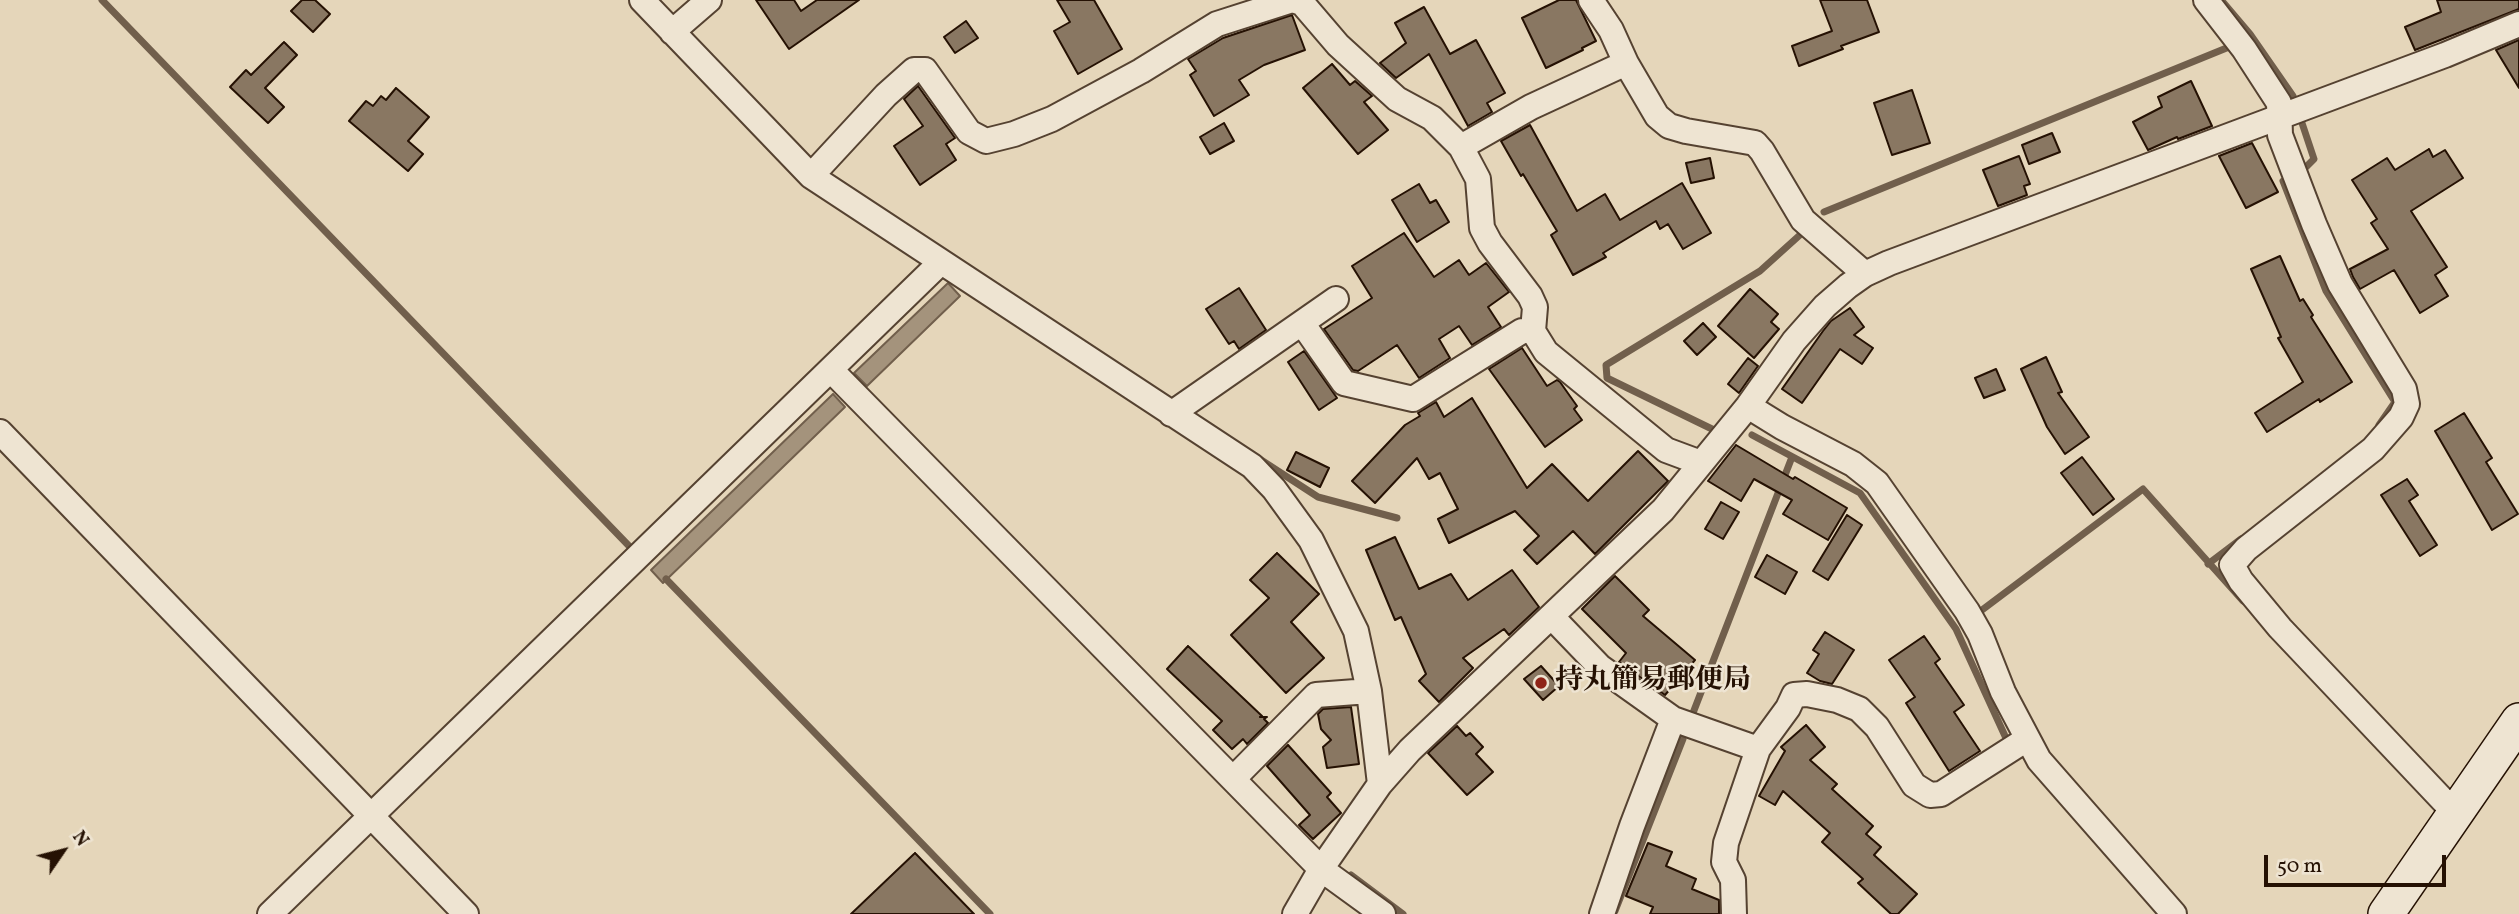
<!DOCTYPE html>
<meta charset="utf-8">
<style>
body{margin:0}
#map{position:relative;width:2519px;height:914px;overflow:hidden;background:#e5d6ba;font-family:Vollkorn,serif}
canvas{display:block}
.north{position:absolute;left:28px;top:816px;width:70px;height:70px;-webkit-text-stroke:5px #eee4d2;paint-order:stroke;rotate:55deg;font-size:19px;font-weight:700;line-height:28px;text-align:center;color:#251103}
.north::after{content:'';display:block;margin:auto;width:24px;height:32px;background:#251103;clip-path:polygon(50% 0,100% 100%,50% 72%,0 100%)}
.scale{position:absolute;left:2264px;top:855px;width:182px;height:32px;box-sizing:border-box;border:4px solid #251103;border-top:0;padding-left:9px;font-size:21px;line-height:24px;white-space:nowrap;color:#251103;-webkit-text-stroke:5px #eee4d2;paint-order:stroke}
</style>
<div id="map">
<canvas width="2519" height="914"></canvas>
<div class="north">N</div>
<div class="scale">50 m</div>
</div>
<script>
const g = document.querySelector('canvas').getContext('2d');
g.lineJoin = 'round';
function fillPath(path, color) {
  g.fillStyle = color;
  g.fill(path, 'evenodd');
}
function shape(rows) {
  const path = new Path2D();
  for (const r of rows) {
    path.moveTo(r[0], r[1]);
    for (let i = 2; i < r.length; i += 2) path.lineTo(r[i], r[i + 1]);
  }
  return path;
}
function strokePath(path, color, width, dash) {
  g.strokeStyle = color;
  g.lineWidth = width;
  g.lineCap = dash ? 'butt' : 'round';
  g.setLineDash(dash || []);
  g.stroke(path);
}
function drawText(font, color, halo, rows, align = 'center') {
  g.font = font + ' Vollkorn,"Noto Serif JP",serif';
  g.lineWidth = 5;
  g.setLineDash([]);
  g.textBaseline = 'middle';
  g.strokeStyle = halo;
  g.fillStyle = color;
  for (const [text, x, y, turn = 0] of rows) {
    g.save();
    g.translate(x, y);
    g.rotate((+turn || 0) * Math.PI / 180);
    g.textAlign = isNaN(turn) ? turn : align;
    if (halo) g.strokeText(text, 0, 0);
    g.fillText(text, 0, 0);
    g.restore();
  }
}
const water = shape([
 [948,283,960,296,867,386,854,373,948,283],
 [833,394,845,407,663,583,651,570,833,394]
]);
const stream = shape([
 [102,0,631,548],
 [2222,1,2250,34,2293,96],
 [2302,123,2314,159,2306,167],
 [2283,181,2326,291,2395,402,2379,425],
 [1824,212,2229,47],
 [1712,429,1607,378,1606,365,1760,271,1801,234],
 [1752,435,1860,493,1956,629,2005,736],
 [1258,458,1318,497,1397,518],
 [2208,564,2241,539],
 [666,579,990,914],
 [1982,610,2143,489,2243,601],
 [1693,713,1792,457],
 [1351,875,1403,914],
 [1615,911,1683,739]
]);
const building = shape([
 [302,0,315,0,330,14,313,32,291,11,302,0],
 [756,0,794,0,801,11,817,0,859,0,789,49,756,0],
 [1057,0,1094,0,1122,49,1078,74,1054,31,1070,22,1057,0],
 [1559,0,1576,0,1596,41,1582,48,1583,50,1546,68,1522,18,1559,0],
 [1820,0,1867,0,1879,32,1841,46,1843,49,1799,66,1792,46,1832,31,1820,0],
 [2437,0,2519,0,2519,9,2415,50,2405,27,2441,12,2437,0],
 [1424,7,1450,54,1476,40,1505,93,1487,103,1492,112,1468,126,1429,54,1396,78,1380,63,1406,43,1395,23,1424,7],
 [1292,15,1305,50,1264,65,1239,80,1249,95,1214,116,1190,75,1196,71,1188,59,1223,38,1292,15],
 [966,21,978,38,955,53,944,37,966,21],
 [2519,40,2519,88,2496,50,2519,40],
 [284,42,297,55,265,88,284,107,268,123,230,87,246,70,251,75,284,42],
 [1332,64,1350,85,1355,81,1372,96,1364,102,1388,130,1358,154,1303,88,1332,64],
 [2191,81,2212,126,2178,139,2177,137,2148,150,2133,122,2162,107,2158,97,2191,81],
 [918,86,955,138,946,144,956,160,920,185,894,146,923,126,904,99,918,86],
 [396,88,429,117,408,141,423,154,408,171,349,121,366,101,373,106,381,96,386,100,396,88],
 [1912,90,1930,143,1892,155,1874,103,1912,90],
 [1224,123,1234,141,1210,154,1200,137,1224,123],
 [1530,125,1577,211,1605,194,1620,220,1682,183,1711,233,1683,249,1668,224,1660,229,1656,221,1603,253,1606,257,1573,275,1551,235,1557,231,1523,174,1521,176,1501,141,1530,125],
 [2052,133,2060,152,2029,164,2022,145,2052,133],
 [2252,143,2278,192,2246,208,2219,156,2252,143],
 [2429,149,2433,157,2445,150,2463,178,2411,211,2447,267,2435,275,2448,296,2420,313,2394,270,2360,289,2353,277,2350,269,2388,249,2371,223,2377,219,2352,180,2387,158,2395,170,2429,149],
 [2019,156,2030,184,2024,186,2027,195,1998,206,1983,170,2019,156],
 [1710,158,1714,178,1691,183,1686,163,1710,158],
 [1419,184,1430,203,1436,200,1449,222,1417,242,1392,200,1419,184],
 [1404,233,1434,277,1459,260,1469,275,1486,263,1509,292,1488,307,1501,327,1472,345,1459,326,1439,339,1450,358,1419,378,1397,345,1358,371,1353,370,1324,329,1372,298,1352,266,1404,233],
 [2280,256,2300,301,2303,299,2313,315,2311,317,2352,382,2320,402,2319,399,2267,432,2255,413,2303,382,2278,338,2281,337,2251,269,2280,256],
 [1239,288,1266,330,1239,349,1234,341,1229,344,1206,309,1239,288],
 [1750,289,1778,314,1771,322,1779,329,1754,358,1718,326,1750,289],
 [1850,308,1864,327,1854,335,1873,348,1862,364,1840,349,1802,403,1782,389,1823,331,1831,321,1850,308],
 [1703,323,1716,337,1697,355,1684,341,1703,323],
 [1522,348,1547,386,1557,380,1560,382,1577,406,1574,409,1582,420,1545,447,1489,369,1522,348],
 [1304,351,1337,398,1319,410,1288,362,1304,351],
 [2046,357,2062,392,2058,393,2089,437,2065,454,2047,427,2021,369,2046,357],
 [1748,358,1758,366,1739,393,1728,384,1748,358],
 [1996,369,2005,390,1984,398,1975,378,1996,369],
 [1472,398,1527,488,1552,464,1588,501,1638,451,1668,481,1595,554,1573,531,1537,564,1524,550,1539,536,1515,511,1449,543,1438,519,1458,509,1440,473,1429,479,1417,458,1375,503,1352,481,1405,425,1420,416,1418,413,1436,402,1444,417,1472,398],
 [2464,413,2492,458,2486,462,2518,514,2492,530,2435,431,2464,413],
 [1736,445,1793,479,1795,477,1847,508,1828,540,1783,514,1792,500,1754,479,1741,501,1708,481,1736,445],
 [1296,452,1329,468,1320,487,1287,470,1296,452],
 [2082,457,2114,499,2093,515,2061,473,2082,457],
 [2407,479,2418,495,2409,501,2437,545,2420,556,2381,495,2407,479],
 [1721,502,1739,512,1723,539,1705,529,1721,502],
 [1847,515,1862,525,1828,580,1813,571,1847,515],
 [1395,537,1419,589,1451,574,1468,600,1512,570,1539,607,1509,635,1504,629,1463,658,1473,668,1439,702,1419,681,1426,674,1401,617,1395,620,1366,550,1395,537],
 [1277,553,1319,594,1291,622,1324,658,1286,693,1231,635,1269,598,1250,580,1277,553],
 [1767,555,1797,572,1785,594,1755,577,1767,555],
 [1615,576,1649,610,1643,616,1695,660,1665,695,1619,662,1626,653,1582,609,1615,576],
 [1825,632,1854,650,1832,684,1820,681,1807,673,1819,654,1813,650,1825,632],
 [1924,636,1940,659,1935,663,1964,705,1954,712,1980,751,1949,771,1906,703,1915,697,1889,660,1924,636],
 [1188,646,1262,716,1260,717,1267,717,1264,719,1268,723,1247,744,1243,739,1232,749,1213,730,1222,721,1167,669,1188,646],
 [1541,666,1559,686,1543,700,1524,679,1541,666],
 [1351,707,1359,764,1327,768,1323,747,1331,740,1321,729,1318,714,1323,709,1351,707],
 [1806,725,1825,747,1810,760,1837,784,1832,789,1873,826,1866,834,1881,847,1874,855,1917,894,1898,914,1891,914,1858,883,1863,879,1822,842,1830,833,1783,791,1775,805,1759,796,1785,751,1781,747,1806,725],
 [1457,726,1466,736,1470,733,1483,747,1476,754,1493,772,1467,795,1428,753,1457,726],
 [1288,745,1331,793,1327,797,1341,813,1313,839,1299,825,1310,815,1267,766,1288,745],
 [1648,843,1672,852,1666,866,1696,879,1692,889,1719,900,1719,914,1650,914,1653,907,1626,896,1648,843],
 [915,853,974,914,851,914,915,853]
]);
const street = shape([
 [642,0,811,176,1252,466,1274,489,1311,540,1356,631,1369,691,1380,784],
 [1293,0,1302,3,1338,45,1397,99,1432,118,1461,147,1478,179,1482,228,1490,243,1530,296,1535,307,1533,331,1546,352,1666,450,1701,463],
 [1591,0,1611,30,1626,63,1657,116,1669,126,1686,131,1755,143,1762,151,1803,220,1865,274],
 [2206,0,2244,49,2279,103,2280,135,2314,224,2340,284,2404,389,2407,404,2401,417,2373,449,2246,549,2232,565,2241,581,2280,628,2455,813],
 [672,32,709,0],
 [1461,147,1531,107,1626,63],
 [811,176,886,95,914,70,925,70,969,132,986,141,1014,134,1052,119,1141,71,1217,24,1292,0],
 [1302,323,1344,383,1413,399,1522,331,1533,331],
 [831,370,1321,869,1383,914],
 [1748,406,1782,427,1853,464,1877,483,1967,611,1980,634,2003,692,2039,760,2174,914],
 [1171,414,1336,299],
 [0,432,466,914],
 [1552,617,1600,667,1673,719,1758,749],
 [1233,779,1316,695,1369,691],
 [270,914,940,263],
 [1295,914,1321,869,1380,784,1410,750,1663,510,1748,406,1794,341,1825,306,1848,286,1865,274,1889,263,2445,55,2519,24],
 [1602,914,1632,826,1673,719],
 [1734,914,1733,880,1724,862,1726,843,1758,749,1788,708,1794,695,1807,694,1837,700,1859,709,1877,727,1914,785,1930,795,1941,794,2027,739]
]);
const secondary = shape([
 [2386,914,2519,721]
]);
const markers = [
 [1541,683,7,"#8f2418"]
];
const poiNames = [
 ["持丸簡易郵便局",1555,683]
];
fillPath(water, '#a4937c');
strokePath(water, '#715f4c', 2);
strokePath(stream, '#715f4c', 7);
fillPath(building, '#897762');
strokePath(building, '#251103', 2);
strokePath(street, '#554231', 28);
strokePath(secondary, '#251103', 38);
strokePath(street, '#eee4d2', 24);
strokePath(secondary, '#eee4d2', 35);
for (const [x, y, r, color] of markers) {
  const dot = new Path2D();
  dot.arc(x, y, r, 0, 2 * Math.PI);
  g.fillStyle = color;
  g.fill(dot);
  strokePath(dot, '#eee4d2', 2.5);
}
drawText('bold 28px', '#251103', '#eee4d2', poiNames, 'left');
</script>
